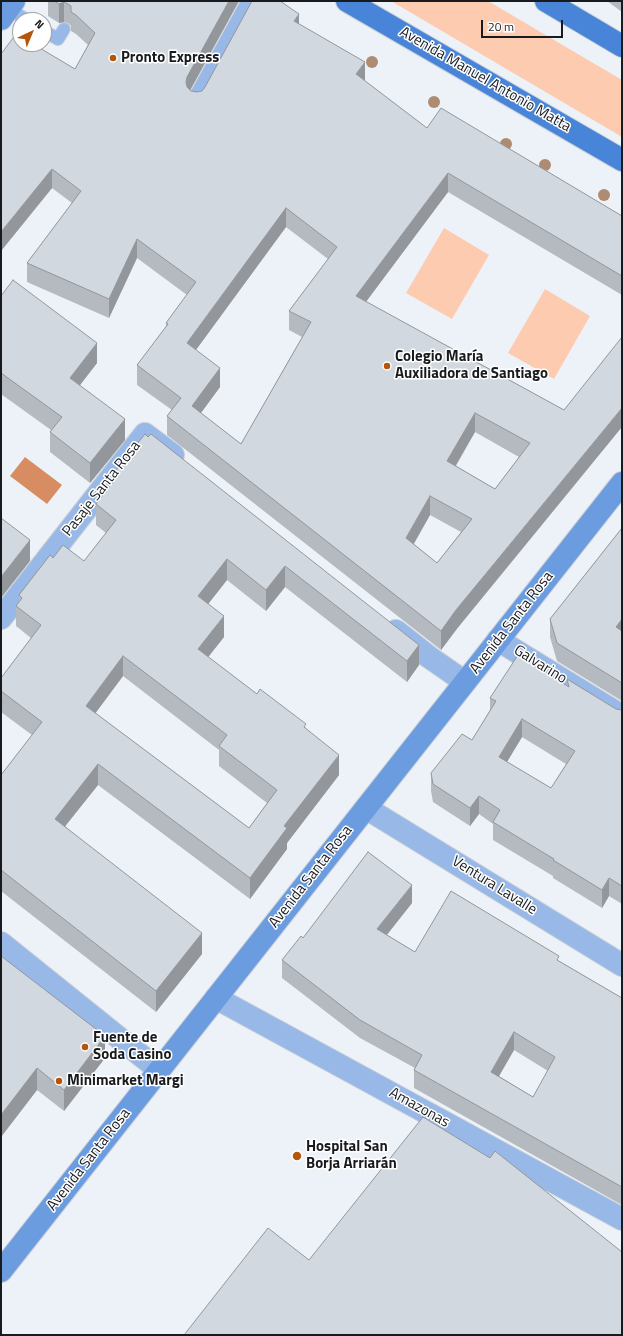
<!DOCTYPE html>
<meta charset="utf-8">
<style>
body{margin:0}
#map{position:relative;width:623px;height:1336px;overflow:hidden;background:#edf2f9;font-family:"Titillium Web",sans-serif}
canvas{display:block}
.frame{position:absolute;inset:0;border:2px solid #181a1d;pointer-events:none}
.north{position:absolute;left:12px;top:12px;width:40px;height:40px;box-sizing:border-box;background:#fff;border:1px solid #a3a3a5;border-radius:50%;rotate:44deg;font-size:11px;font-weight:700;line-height:16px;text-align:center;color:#181a1d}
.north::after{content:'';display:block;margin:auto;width:14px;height:18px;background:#b4550a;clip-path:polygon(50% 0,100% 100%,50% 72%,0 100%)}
.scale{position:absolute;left:481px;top:20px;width:82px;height:18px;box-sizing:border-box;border:2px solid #181a1d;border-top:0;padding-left:5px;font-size:12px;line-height:14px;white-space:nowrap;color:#181a1d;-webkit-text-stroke:3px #fff;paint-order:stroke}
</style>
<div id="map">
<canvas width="623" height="1336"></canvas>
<div class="frame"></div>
<div class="north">N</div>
<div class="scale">20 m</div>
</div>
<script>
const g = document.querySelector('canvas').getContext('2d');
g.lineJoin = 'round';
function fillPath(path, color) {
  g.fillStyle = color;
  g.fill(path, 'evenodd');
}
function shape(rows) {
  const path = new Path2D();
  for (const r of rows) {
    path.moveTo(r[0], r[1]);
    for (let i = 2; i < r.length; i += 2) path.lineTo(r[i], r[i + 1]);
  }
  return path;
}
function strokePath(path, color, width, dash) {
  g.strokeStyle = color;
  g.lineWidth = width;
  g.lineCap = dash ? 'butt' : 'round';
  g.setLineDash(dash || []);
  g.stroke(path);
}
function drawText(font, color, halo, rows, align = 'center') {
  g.font = font + ' "Titillium Web",sans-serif';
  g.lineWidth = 3;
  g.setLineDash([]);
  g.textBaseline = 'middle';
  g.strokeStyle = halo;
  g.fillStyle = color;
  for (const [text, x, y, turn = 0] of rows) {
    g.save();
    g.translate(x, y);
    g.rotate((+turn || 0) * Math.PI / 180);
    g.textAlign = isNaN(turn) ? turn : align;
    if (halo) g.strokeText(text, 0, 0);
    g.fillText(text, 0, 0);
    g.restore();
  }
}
const green = shape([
 [391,1,488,1,622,80,622,137],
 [444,228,489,255,452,319,406,293],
 [545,289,590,316,554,379,508,353]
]);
const water = shape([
 [25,457,62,485,47,504,10,476]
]);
const service = shape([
 [9,9,27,20],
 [44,31,58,39,64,29]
]);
const pedestrian = shape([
 [196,101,251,1]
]);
const minor = shape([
 [1,618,145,434,173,455],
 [396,631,429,657,465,682],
 [498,640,622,716],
 [366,808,622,965],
 [1,943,159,1070],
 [216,998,622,1219]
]);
const secondary = shape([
 [1,19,14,1],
 [1,1271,622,483]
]);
const primary = shape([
 [347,1,622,160],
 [546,1,622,46]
]);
const trees = [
 [372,62],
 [434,102],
 [506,144],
 [545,165],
 [604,195]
];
const wall = shape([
 [48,1,239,1,190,90,191,91,197,92,202,91,299,24,365,81,427,128,622,216,622,295,448,192,366,302,564,410,456,630,441,650,167,435,167,416,172,410,137,385,137,365,166,327,166,323,187,295,137,258,109,318,27,282,27,263,72,203,52,188,1,251,1,54,75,69,88,45,76,34,71,31,71,26,68,23,64,22,59,23,48,16],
 [286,227,328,259,289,311,289,330,302,337,241,444,201,413,220,387,196,350],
 [475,432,519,457,495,489,456,466],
 [430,515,461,532,437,563,414,544],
 [607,1,622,1,622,12],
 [1,296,97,363,80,385,125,440,90,483,50,452,50,432,51,430,1,394],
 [145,434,419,665,407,682,285,587,266,611,227,580,208,604,224,637,208,657,257,694,306,728,339,775,287,843,287,849,250,899,98,785,65,826,202,954,156,1012,1,891,1,775,32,735,1,712,1,678,31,638,16,626,16,606,19,603,19,595,53,558,84,561,106,533,96,525,96,504,110,486,110,478],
 [123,676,219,750,219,766,267,803,249,828,95,713],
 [622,528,622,701,557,661,550,637,550,619],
 [567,679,616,709,622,710,622,904,609,896,602,908,553,878,553,876,493,840,493,824,479,814,470,826,433,802,431,791,431,773,472,740,490,710,490,698,567,686],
 [522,737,566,764,551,788,507,762],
 [412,903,387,935,415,952,559,961,622,998,622,1205,414,1088,414,1070,415,1068,360,1038,282,978,282,960,303,938],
 [514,1050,548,1071,533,1097,499,1076],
 [1,956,105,1058,64,1111,37,1090,1,1137]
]);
const shadedWall = shape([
 [229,1,239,1,187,96,186,82,187,77],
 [64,2,64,22,59,23,59,4],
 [299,14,299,33,294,21],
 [365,62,365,81,356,74],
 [52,169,52,188,1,251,1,232],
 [448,173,448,192,356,315,356,296],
 [286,208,286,227,187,362,187,343],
 [137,239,137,258,109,318,109,299],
 [97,343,97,363,70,398,70,378],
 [220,368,220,387,192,425,192,406],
 [622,408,622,427,456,630,441,650,441,631,456,610],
 [475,413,475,432,447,480,447,461],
 [125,419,125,440,90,483,90,463],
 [430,496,430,515,406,557,406,538],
 [30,540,30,561,1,598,1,577],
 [227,559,227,580,198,617,198,596],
 [285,566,285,587,266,611,266,590],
 [224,616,224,637,198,670,198,649],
 [622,619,622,638,616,627],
 [419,645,419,665,407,682,407,661],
 [123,656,123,676,86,726,86,706],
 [522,719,522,737,499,775,499,757],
 [339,755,339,775,287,843,287,849,250,899,250,878,284,826],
 [98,764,98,785,55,839,55,819],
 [479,796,479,814,470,826,470,808],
 [609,878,609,896,602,908,602,890],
 [412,885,412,903,377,947,377,929],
 [202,933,202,954,156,1012,156,991],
 [514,1032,514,1050,491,1090,491,1072],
 [105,1036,105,1058,64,1111,64,1090],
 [37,1068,37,1090,1,1137,1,1115]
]);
const building = shape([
 [54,1,229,1,187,77,186,82,187,87,191,91,197,92,202,91,205,87,252,1,280,1,299,14,294,21,365,62,356,74,427,128,441,108,622,216,622,276,448,173,356,296,564,410,622,337,622,408,456,610,441,631,167,416,181,398,137,365,168,324,166,323,196,282,137,239,109,299,27,263,81,191,52,169,1,232,1,54,16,34,20,36,20,44,33,44,75,69,95,33,76,15,71,12,71,6,68,4,64,2,59,4,54,1],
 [286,208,337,247,289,311,311,322,241,444,192,406,220,368,187,343,286,208],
 [475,413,530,443,495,489,447,461,475,413],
 [430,496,472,519,437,563,406,538,430,496],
 [13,280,97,343,70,378,125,419,90,463,50,432,62,417,1,373,1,296,13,280],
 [145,434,148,437,151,434,419,645,407,661,285,566,266,590,227,559,198,596,224,616,198,649,257,694,260,689,306,724,304,727,339,755,284,826,287,828,250,878,98,764,55,819,202,933,156,991,1,870,1,775,42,722,1,691,1,678,41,625,16,606,22,598,19,595,50,555,53,558,63,545,84,561,116,520,96,504,114,481,110,478,145,434],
 [123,656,227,735,219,746,277,790,249,828,86,706,123,656],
 [1,518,30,540,1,577,1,518],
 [622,528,622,619,616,627,622,631,622,683,557,643,550,619,622,528],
 [518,655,569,687,567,679,616,709,622,710,622,886,609,878,602,890,553,860,554,859,493,822,500,810,479,796,470,808,433,784,431,773,462,734,472,740,496,701,490,698,518,655],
 [522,719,575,751,551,788,499,757,522,719],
 [368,852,412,885,377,929,415,952,451,891,559,956,557,960,622,998,622,1187,414,1070,422,1055,360,1020,282,960,301,936,303,938,368,852],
 [514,1032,555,1057,533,1097,491,1072,514,1032],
 [1,956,105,1036,64,1090,37,1068,1,1115,1,956],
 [423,1117,490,1158,495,1151,622,1252,622,1335,184,1335,268,1228,309,1260,423,1117]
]);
const markers = [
 [113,58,4,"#b4550a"],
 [387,366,4,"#b4550a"],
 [85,1047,4,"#b4550a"],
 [59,1081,4,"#b4550a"],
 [297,1156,5,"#b4550a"]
];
const poiNames = [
 ["Pronto Express",121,58],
 ["Colegio María",395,357],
 ["Auxiliadora de Santiago",395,374],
 ["Fuente de",93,1038],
 ["Soda Casino",93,1055],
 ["Minimarket Margi",67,1081],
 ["Hospital San",306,1147],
 ["Borja Arriarán",306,1164]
];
const streetNames = [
 ["Avenida Manuel Antonio Matta",485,80,30],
 ["Pasaje Santa Rosa",102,489,-52],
 ["Avenida Santa Rosa",512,623,-52],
 ["Galvarino",540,665,32],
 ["Avenida Santa Rosa",311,877,-52],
 ["Ventura Lavalle",494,886,32],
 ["Amazonas",419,1108,29],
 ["Avenida Santa Rosa",89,1160,-52]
];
fillPath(green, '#fdcbaf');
fillPath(water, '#d78c62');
strokePath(service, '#cbcfd6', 14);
strokePath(pedestrian, '#cbcfd6', 20);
strokePath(minor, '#cbcfd6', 24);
strokePath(secondary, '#cbcfd6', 24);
strokePath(primary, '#cbcfd6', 24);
strokePath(service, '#98b9e7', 12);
strokePath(pedestrian, '#98b9e7', 18);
strokePath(minor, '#98b9e7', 22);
strokePath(secondary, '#6b9ce0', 22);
strokePath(primary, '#4885d9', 22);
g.fillStyle = '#af8c71';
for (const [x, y] of trees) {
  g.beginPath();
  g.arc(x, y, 6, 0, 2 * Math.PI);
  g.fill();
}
fillPath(wall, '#b5bac0');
fillPath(shadedWall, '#93979c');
fillPath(building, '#d2d8df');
strokePath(building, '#93979c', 1);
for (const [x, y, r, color] of markers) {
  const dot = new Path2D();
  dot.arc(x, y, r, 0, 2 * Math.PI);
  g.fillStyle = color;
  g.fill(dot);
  strokePath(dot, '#fff', 1.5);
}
drawText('bold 15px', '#181a1d', '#fff', poiNames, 'left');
drawText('15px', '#181a1d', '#fff', streetNames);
</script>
